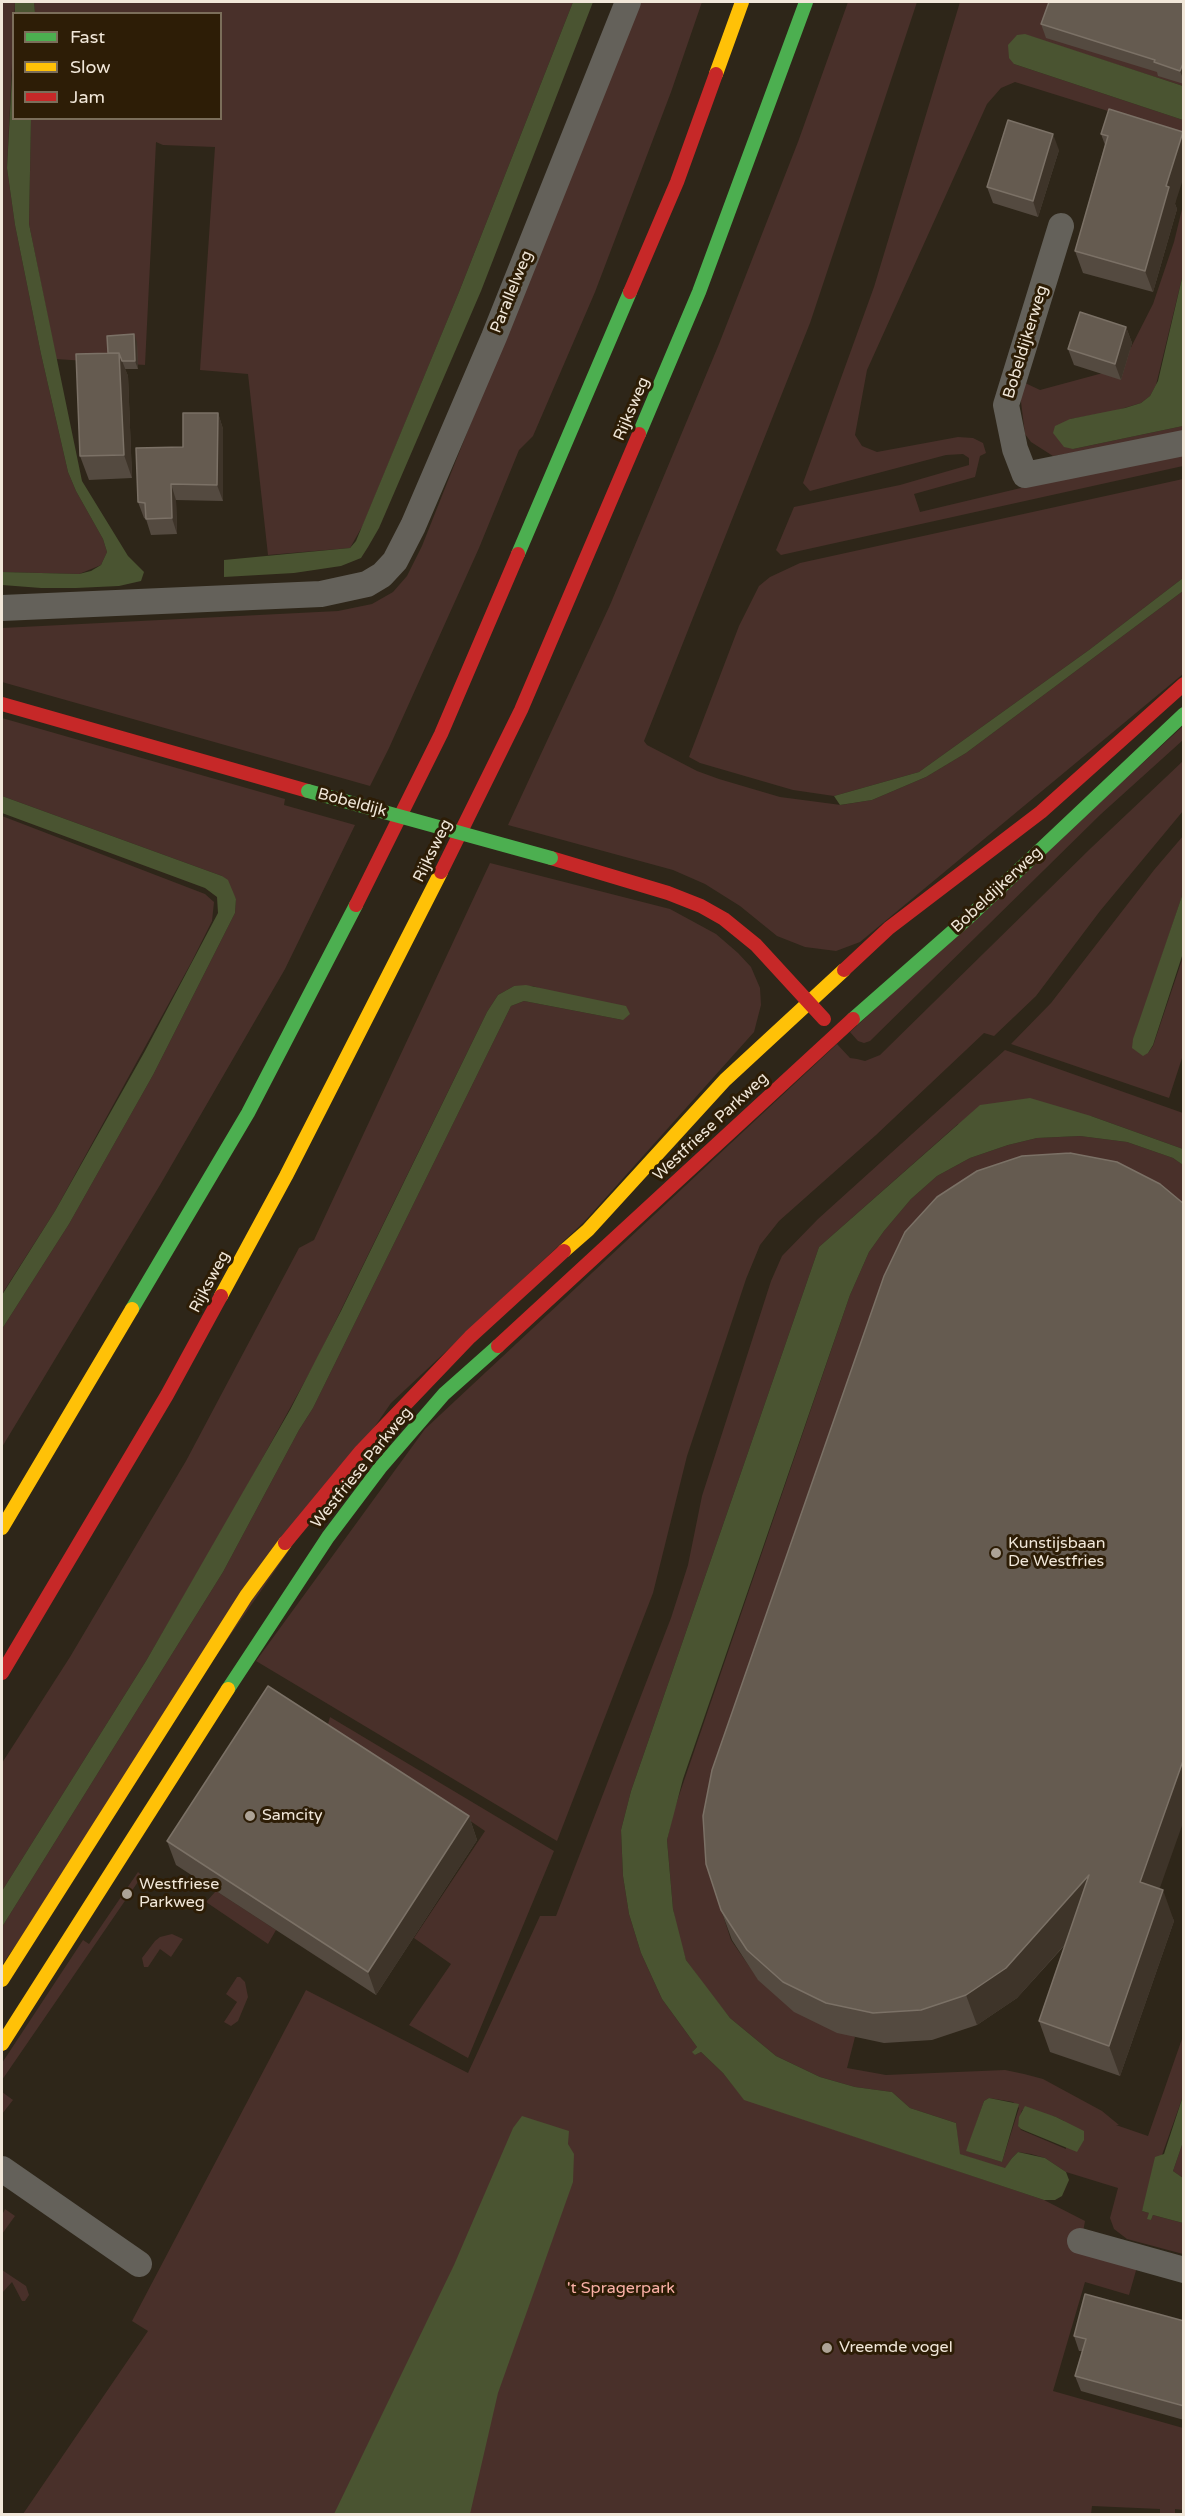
<!DOCTYPE html>
<style>
body{margin:0}
#map{position:relative;width:1185px;height:2516px;overflow:hidden;background:#2e2619;font-family:"Varela Round",sans-serif}
canvas{display:block}
.frame{position:absolute;inset:0;border:3px solid #f1e7d9;pointer-events:none}
.legend{position:absolute;left:12px;top:12px;width:210px;height:108px;box-sizing:border-box;background:#2d1d06;border:2px solid #7b6e5a;margin:0;padding:8px 10px;list-style:none;font-size:18px;color:#f1e7d9}
.legend li{display:flex;align-items:center;gap:12px;height:30px}
.legend b{width:30px;border:2px solid #7b6e5a}
</style>
<div id="map">
<canvas width="1185" height="2516"></canvas>
<div class="frame"></div>
<ul class="legend">
<li><b style="height:8px;background:#4caf50"></b>Fast</li>
<li><b style="height:8px;background:#ffc107"></b>Slow</li>
<li><b style="height:8px;background:#c62828"></b>Jam</li>
</ul>
</div>
<script>
const g = document.querySelector('canvas').getContext('2d');
g.lineJoin = 'round';
function fillPath(path, color) {
  g.fillStyle = color;
  g.fill(path, 'evenodd');
}
function shape(rows) {
  const path = new Path2D();
  for (const r of rows) {
    path.moveTo(r[0], r[1]);
    for (let i = 2; i < r.length; i += 2) path.lineTo(r[i], r[i + 1]);
  }
  return path;
}
function strokePath(path, color, width, dash) {
  g.strokeStyle = color;
  g.lineWidth = width;
  g.lineCap = dash ? 'butt' : 'round';
  g.setLineDash(dash || []);
  g.stroke(path);
}
function drawText(font, color, halo, rows, align = 'center') {
  g.font = font + ' "Varela Round",sans-serif';
  g.lineWidth = 6;
  g.setLineDash([]);
  g.textBaseline = 'middle';
  g.strokeStyle = halo;
  g.fillStyle = color;
  for (const [text, x, y, turn = 0] of rows) {
    g.save();
    g.translate(x, y);
    g.rotate((+turn || 0) * Math.PI / 180);
    g.textAlign = isNaN(turn) ? turn : align;
    if (halo) g.strokeText(text, 0, 0);
    g.fillText(text, 0, 0);
    g.restore();
  }
}
const green = shape([
 [2,2,15,2,7,168,15,225,41,354,68,472,76,491,103,539,107,552,101,565,79,574,2,572],
 [34,2,573,2,459,292,363,525,350,548,268,555,248,374,200,370,215,147,163,145,156,142,145,365,56,359,29,224,31,119,220,118,220,14,35,13],
 [638,2,702,2,671,92,595,292,533,436,519,450,479,548,389,748,370,786,2,682,2,628,338,611,372,604,393,592,407,576,422,546],
 [848,2,917,2,810,323,644,741,647,745,697,771,719,779,780,797,841,805,872,800,926,777,966,753,1183,591,1183,674,860,942,836,951,805,947,777,936,740,906,705,884,673,870,508,825,610,605,719,344,798,142],
 [960,2,1053,2,1044,33,1183,77,1183,86,1025,35,1014,64,1183,120,1183,160,1124,116,1015,82,1001,88,987,104,867,370,855,435,862,446,877,452,958,437,973,438,983,443,986,453,980,456,975,477,914,494,920,512,1067,477,1183,454,1183,466,781,555,776,550,794,507,900,485,969,465,969,458,963,454,946,455,810,491,803,483,874,287],
 [1183,205,1183,274,1156,385,1150,396,1141,403,1111,412,1070,419,1073,449,1183,426,1183,434,1053,456,1031,442,1025,434,1020,394,1023,382,1040,390,1114,370,1122,365,1153,304,1174,242],
 [1183,479,1183,578,1089,650,919,772,834,796,793,790,700,763,689,757,739,626,759,586,770,577,800,563],
 [2,718,285,799,284,805,355,825,285,969,160,1185,2,1447,2,1329,69,1224,153,1075,235,913,236,899,222,876,2,796],
 [1183,726,1183,740,1101,814,870,1041,864,1043,858,1041,850,1032],
 [1183,761,1183,811,1100,911,1036,996,994,1036,984,1033,876,1135,779,1221,760,1245,746,1279,687,1456,653,1593,557,1841,256,1661,425,1429,837,1044,850,1058,857,1059,865,1061,880,1055,1091,848],
 [2,816,205,894,214,902,212,921,191,963,55,1211,2,1294],
 [1183,836,1183,893,1152,986,1148,1053,1153,1046,1183,957,1183,1055,1169,1098,1011,1044,1051,1003,1154,870],
 [490,863,670,909,716,934,738,953,751,967,760,988,761,1005,754,1032,584,1222,391,1403,2,1965,2,1927,223,1572,299,1430,313,1408,511,1006,524,1001,623,1020,533,986,514,986,498,995,487,1012,316,1361,235,1508,146,1661,2,1891,2,1763,70,1657,186,1461,299,1248,314,1240],
 [1005,1050,1183,1113,1183,1149,1091,1116,958,1124,819,1247,631,1791,621,1830,623,1876,629,1914,641,1953,662,1999,697,2047,693,2051,695,2055,701,2052,723,2073,744,2099,1044,2200,1085,2221,1082,2238,1137,2267,1129,2295,1085,2282,1053,2391,1183,2428,1183,2510,1175,2509,1175,2514,1160,2514,1160,2509,1092,2506,1091,2514,23,2514,148,2331,132,2321,306,1990,468,2073,540,1916,556,1916,671,1618,688,1565,702,1496,771,1281,782,1256,818,1219],
 [1080,1136,1127,1142,1173,1158,1183,1165,1183,1225,716,1894,731,1940,758,1979,855,2037,847,2068,886,2075,1005,2070,1024,2074,1043,2079,1102,2111,1119,2125,1116,2125,1148,2136,1183,2036,1183,2096,1142,2211,1149,2213,1151,2220,1153,2215,1183,2223,1183,2254,1127,2239,1114,2229,1110,2218,1118,2188,1066,2172,1045,2158,1031,2154,1018,2152,1012,2158,1005,2169,959,2154,956,2123,910,2108,892,2092,855,2087,820,2077,776,2056,730,2018,709,1992,686,1960,678,1935,673,1909,667,1840,673,1813,850,1295,869,1252,884,1231,911,1199,937,1176,970,1158,1008,1145,1037,1138],
 [989,2098,1013,2102,1019,2108,1002,2162,967,2151,984,2101],
 [1022,2110,1056,2117,1064,2121,1066,2149,1021,2130,1018,2125],
 [330,1717,554,1851,468,2058,409,2025,451,1964,414,1938,485,1831,328,1724],
 [138,1872,142,1876,2,2080,2,2063,83,1940,89,1944],
 [216,1891,276,1930,268,1944,206,1902],
 [172,1934,183,1939,171,1957,160,1949,148,1967,144,1967,142,1958,155,1941,160,1937],
 [237,1977,240,1977,245,1982,248,1997,238,2021,231,2026,224,2022,237,2002,226,1994],
 [2,2092,13,2100,2,2114],
 [1183,2142,1183,2178,1173,2171],
 [5,2209,15,2216,2,2234,2,2215],
 [2,2270,26,2286,29,2295,25,2301,22,2301,12,2282,2,2293]
]);
const water = shape([
 [15,2,34,2,35,13,15,13],
 [573,2,593,2,481,291,379,528,368,547,361,558,341,566,294,573,224,577,224,560,350,548,356,541,459,292],
 [1025,34,1183,86,1183,120,1014,64,1009,58,1008,45,1017,35],
 [13,57,14,118,31,119,29,224,82,481,128,556,144,572,141,581,119,586,76,588,41,588,2,585,2,572,79,574,91,571,101,565,107,552,103,539,76,491,68,472,41,354,15,225,7,168],
 [1183,274,1183,426,1073,449,1064,447,1053,433,1055,426,1070,419,1125,408,1141,403,1150,396,1158,381],
 [1183,578,1183,591,966,753,926,777,872,800,840,805,834,796,919,772,1089,650],
 [2,796,222,876,228,880,236,899,235,913,153,1075,69,1224,2,1329,2,1295,55,1211,145,1051,218,913,217,897,205,888,2,813],
 [1183,893,1183,953,1153,1045,1148,1053,1143,1056,1132,1048,1133,1039],
 [526,985,626,1006,630,1014,623,1020,524,1001,511,1006,313,1408,299,1430,223,1572,2,1927,2,1891,146,1661,290,1410,341,1311,487,1012,498,995,514,986],
 [1030,1098,1091,1116,1183,1149,1183,1165,1173,1158,1127,1142,1080,1136,1037,1138,1008,1145,970,1158,937,1176,911,1199,884,1231,869,1252,850,1295,683,1779,667,1840,673,1909,686,1960,730,2018,776,2056,820,2077,855,2087,892,2092,910,2108,956,2123,960,2154,1005,2168,1012,2158,1018,2152,1045,2158,1066,2172,1069,2180,1062,2196,1055,2200,1044,2200,744,2100,723,2073,701,2052,695,2055,692,2052,697,2047,662,1999,641,1953,629,1914,623,1876,621,1830,631,1791,819,1247,980,1105],
 [1183,2096,1183,2142,1173,2171,1183,2178,1183,2223,1153,2215,1151,2220,1147,2219,1149,2213,1142,2211,1155,2157,1164,2154],
 [989,2098,1019,2104,1002,2162,966,2151,984,2101],
 [1025,2106,1056,2117,1084,2131,1084,2140,1077,2152,1021,2129,1018,2126,1019,2117],
 [522,2116,569,2131,568,2144,574,2154,573,2182,498,2393,470,2514,334,2514,454,2265,513,2128]
]);
const street = shape([
 [1061,226,1006,405,1015,449,1025,475,1184,443],
 [2,608,321,594,367,584,382,575,395,561,413,526,494,337,628,2],
 [2,2169,139,2264],
 [1080,2241,1184,2270]
]);
const fast = shape([
 [639,434,699,292,806,2],
 [518,554,630,292],
 [853,1019,969,917,1184,714],
 [132,1309,248,1113,356,905],
 [228,1689,328,1537,380,1468,444,1394,498,1346]
]);
const slow = shape([
 [716,74,742,2],
 [564,1251,588,1230,725,1080,844,970],
 [221,1296,286,1176,441,872],
 [2,1528,132,1309],
 [2,1980,246,1596,285,1543],
 [2,2044,228,1689]
]);
const jam = shape([
 [630,292,677,182,716,74],
 [2,704,308,791],
 [551,858,668,893,701,906,724,919,756,945,824,1019],
 [441,872,521,710,639,434],
 [356,905,441,734,518,554],
 [844,970,889,928,1041,812,1184,684],
 [498,1346,853,1019],
 [285,1543,361,1451,470,1337,564,1251],
 [2,1673,167,1395,221,1296]
]);
const fastBridge = shape([
 [308,791,551,858]
]);
const wall = shape([
 [1184,2,1184,84,1158,76,1157,72,1046,38,1041,24],
 [1101,134,1184,135,1175,204,1177,209,1153,292,1083,273,1075,251,1105,145],
 [1059,150,1038,217,993,203,987,187],
 [1126,327,1132,343,1121,380,1074,365,1068,349],
 [137,342,138,369,125,369,128,376,132,478,89,480,80,456,108,353],
 [218,413,223,429,223,501,176,500,177,534,151,535,146,519,144,518,138,502,183,447],
 [469,1816,477,1840,376,1995,176,1865,167,1841],
 [1159,1889,1174,1921,1120,2076,1050,2052,1039,2021,1065,1945,1017,1998,977,2025,932,2040,884,2043,837,2033,794,2012,758,1980,732,1940,721,1910],
 [1184,2321,1184,2420,1081,2391,1075,2376,1082,2351,1079,2351,1074,2336]
]);
const shadedWall = shape([
 [1184,61,1184,81,1180,71],
 [1183,132,1184,135,1184,176,1175,204,1177,209,1153,292,1145,271,1166,186],
 [1053,134,1059,150,1038,217,1033,201],
 [1126,327,1132,343,1121,380,1115,364],
 [134,334,137,342,138,369,135,361],
 [119,353,128,376,132,478,124,455],
 [218,413,223,429,223,501,217,485],
 [171,484,176,500,177,534,172,518],
 [1184,1758,1184,1820,1151,1913,1140,1882],
 [469,1816,477,1840,376,1995,368,1972],
 [1089,1875,1100,1905,1017,1998,977,2025,966,1995],
 [1163,1890,1174,1921,1120,2076,1109,2046]
]);
const building = shape([
 [1049,2,1184,2,1184,61,1180,71,1154,62,1155,60,1041,24,1049,2],
 [1109,109,1183,132,1166,186,1169,187,1145,271,1075,251,1108,136,1101,134,1109,109],
 [1008,120,1053,134,1033,201,987,187,1008,120],
 [1080,312,1126,327,1115,364,1068,349,1080,312],
 [134,334,135,361,122,361,119,353,108,353,107,336,134,334],
 [119,353,124,455,80,456,76,354,119,353],
 [183,413,218,413,217,485,171,484,172,518,146,519,145,503,138,502,136,448,183,447,183,413],
 [1070,1153,1117,1162,1160,1184,1184,1204,1184,1758,1140,1882,1163,1890,1109,2046,1039,2021,1089,1875,1006,1968,966,1995,921,2010,873,2013,826,2003,783,1982,747,1950,721,1910,706,1864,703,1816,712,1770,884,1276,905,1232,937,1197,977,1171,1022,1156,1070,1153],
 [268,1686,469,1816,368,1972,167,1841,268,1686],
 [1085,2294,1184,2321,1184,2406,1075,2376,1086,2339,1074,2336,1085,2294]
]);
const markers = [
 [996,1553,6,"#ada396"],
 [250,1816,6,"#ada396"],
 [127,1894,6,"#ada396"],
 [827,2348,6,"#ada396"]
];
const streetNames = [
 ["Parallelweg",512,292,-68],
 ["Bobeldijkerweg",1026,342,-73],
 ["Rijksweg",632,409,-67],
 ["Bobeldijk",352,803,15],
 ["Rijksweg",433,851,-64],
 ["Bobeldijkerweg",997,890,-43],
 ["Westfriese Parkweg",711,1127,-43],
 ["Rijksweg",210,1282,-62],
 ["Westfriese Parkweg",362,1468,-51]
];
const poiNames = [
 ["Kunstijsbaan",1008,1544],
 ["De Westfries",1008,1562],
 ["Samcity",262,1816],
 ["Westfriese",139,1885],
 ["Parkweg",139,1903],
 ["Vreemde vogel",839,2348]
];
const parkNames = [
 ["'t Spragerpark",621,2289]
];
fillPath(green, '#49302a');
fillPath(water, '#4a5431');
strokePath(street, '#64615a', 26);
strokePath(fast, '#4caf50', 14);
strokePath(slow, '#ffc107', 14);
strokePath(jam, '#c62828', 14);
strokePath(fastBridge, '#4caf50', 14);
fillPath(wall, '#544a40');
fillPath(shadedWall, '#3e3429');
fillPath(building, '#655b50');
strokePath(building, '#7b7166', 1.5);
for (const [x, y, r, color] of markers) {
  const dot = new Path2D();
  dot.arc(x, y, r, 0, 2 * Math.PI);
  g.fillStyle = color;
  g.fill(dot);
  strokePath(dot, '#2d1d06', 2);
}
drawText('16px', '#f1e7d9', '#2d1d06', streetNames);
drawText('16px', '#f1e7d9', '#2d1d06', poiNames, 'left');
drawText('16px', '#fbb1a7', '#2d1d06', parkNames);
</script>
